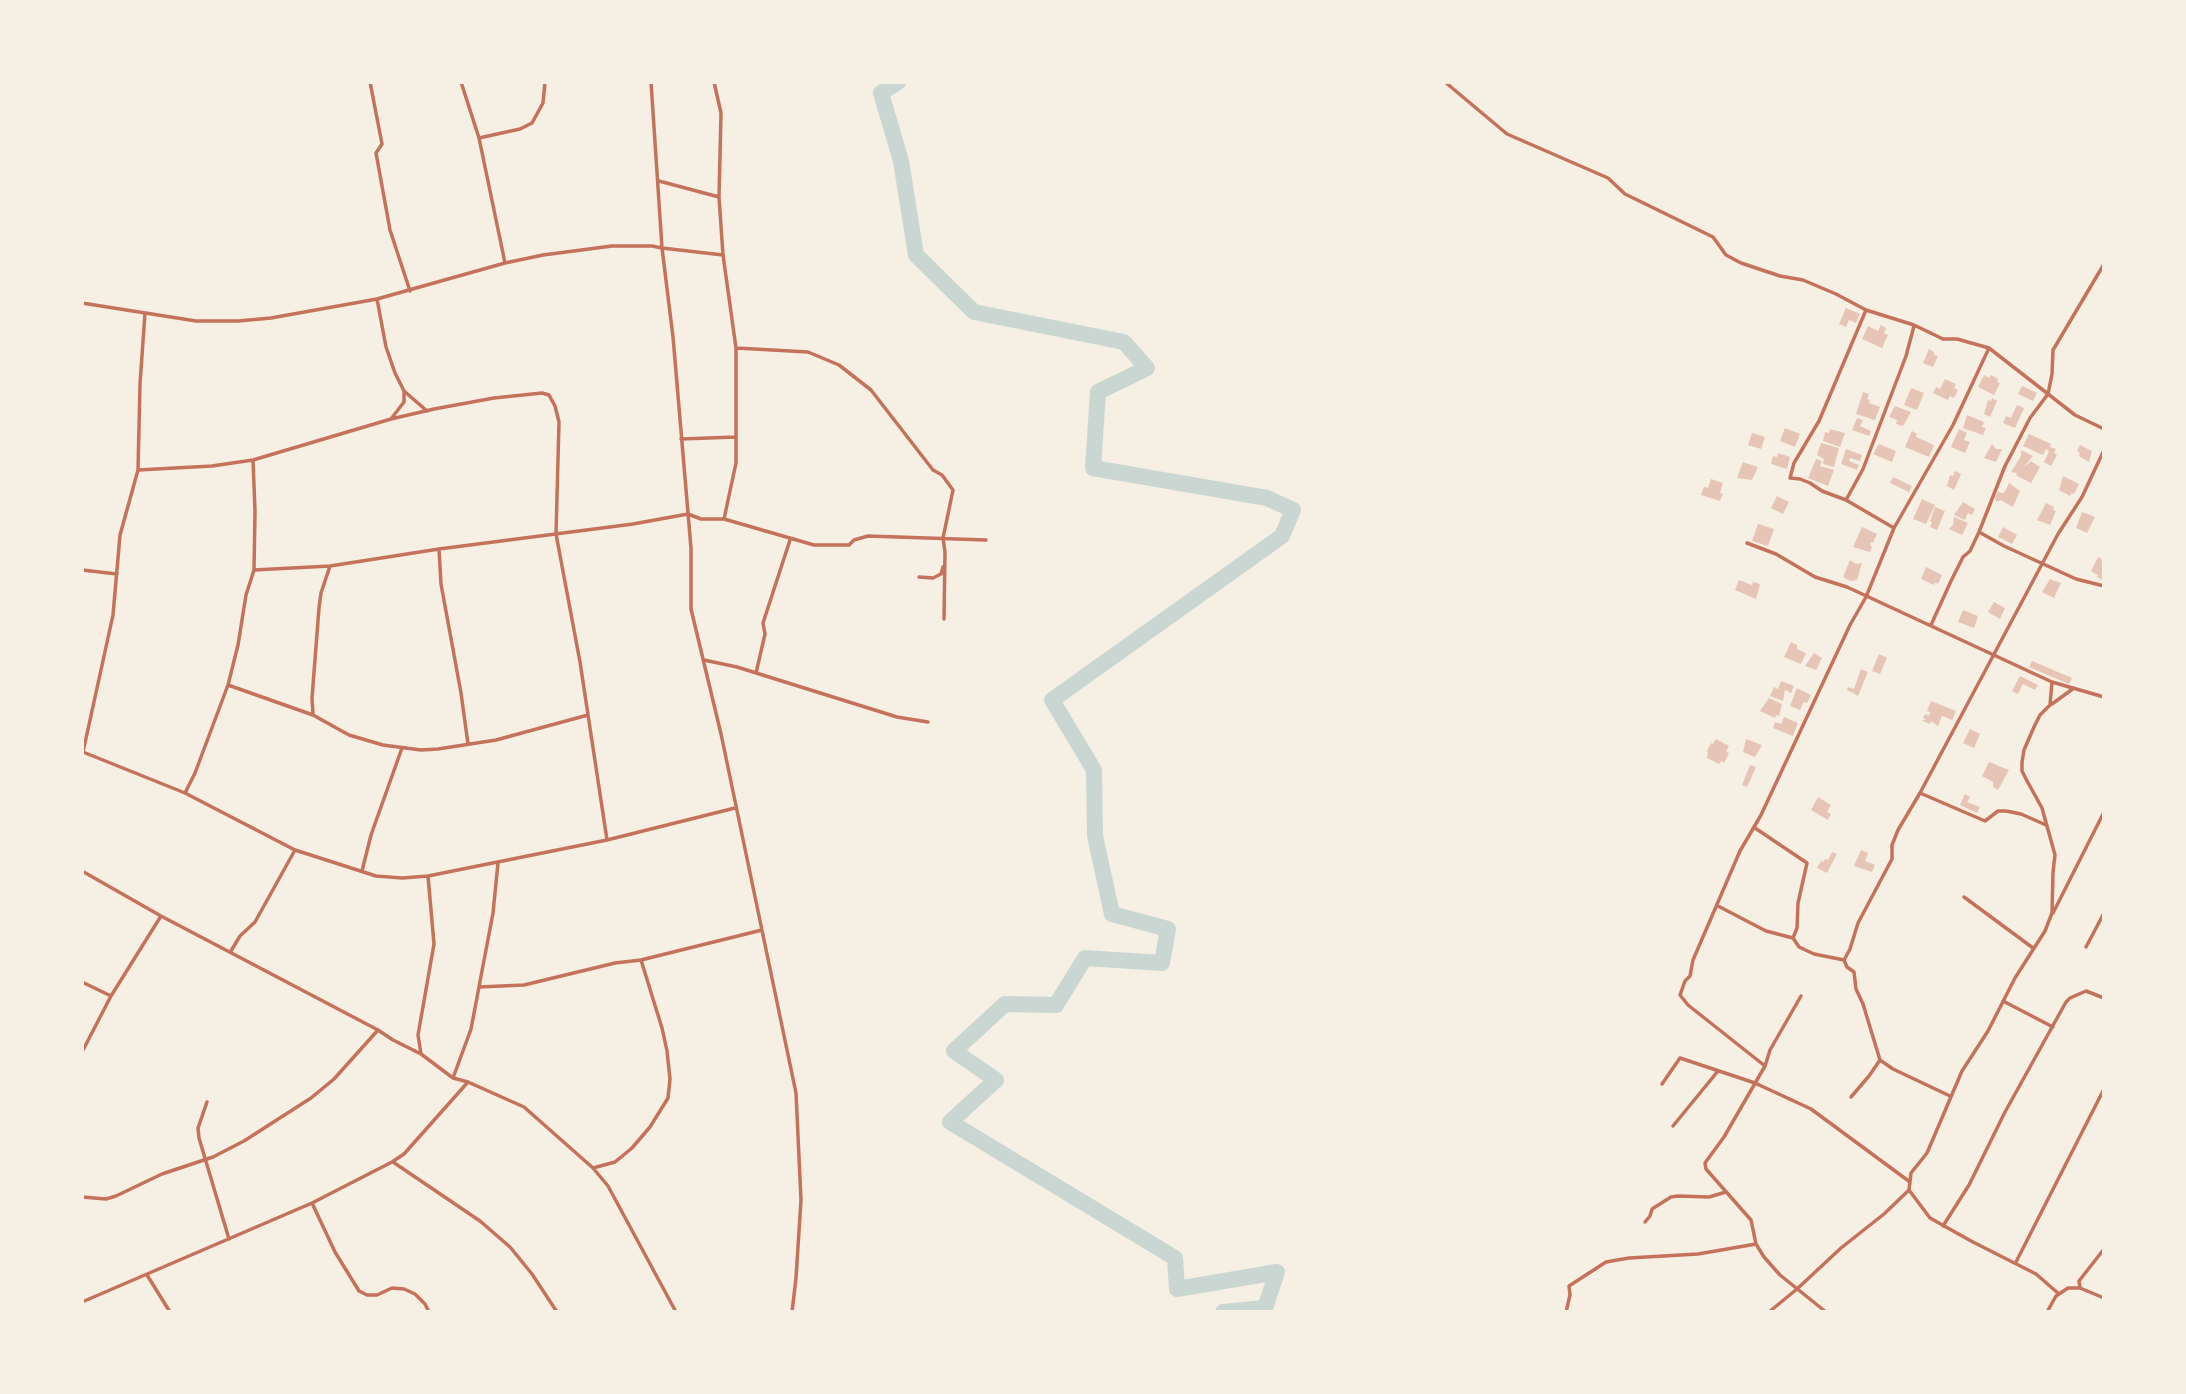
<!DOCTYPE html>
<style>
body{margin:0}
#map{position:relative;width:2186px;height:1394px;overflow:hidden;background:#f6efe4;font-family:Merriweather,serif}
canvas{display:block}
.frame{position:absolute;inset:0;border:84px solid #f6efe4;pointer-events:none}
</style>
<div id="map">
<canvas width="2186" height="1394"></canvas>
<div class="frame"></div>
</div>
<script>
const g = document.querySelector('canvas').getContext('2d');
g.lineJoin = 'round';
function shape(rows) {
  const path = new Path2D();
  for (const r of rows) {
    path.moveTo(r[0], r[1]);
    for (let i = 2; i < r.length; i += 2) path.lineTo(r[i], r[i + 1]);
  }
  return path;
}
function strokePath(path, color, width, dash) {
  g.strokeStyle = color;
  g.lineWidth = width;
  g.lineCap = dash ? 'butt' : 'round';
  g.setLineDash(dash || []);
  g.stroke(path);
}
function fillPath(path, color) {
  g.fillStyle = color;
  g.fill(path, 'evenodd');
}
const river = shape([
 [898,82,881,93,901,161,916,255,974,312,1124,342,1147,368,1098,392,1093,468,1267,498,1293,510,1282,536,1052,700,1094,770,1095,836,1112,914,1168,929,1162,963,1085,958,1056,1005,1005,1004,954,1051,996,1080,950,1122,1175,1258,1177,1289,1277,1272,1265,1308,1223,1312]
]);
const building = shape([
 [1846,308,1860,314,1856,323,1849,320,1846,327,1839,324],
 [1881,325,1886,328,1884,333,1888,335,1882,348,1862,339,1868,326,1878,331],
 [1929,349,1934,352,1934,355,1938,356,1933,367,1923,363],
 [1984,375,1989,378,1991,375,1998,379,1997,382,2000,383,1994,395,1978,387],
 [1945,379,1956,384,1954,388,1958,390,1954,398,1950,396,1948,400,1933,393,1936,387,1940,389],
 [2022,386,2037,393,2033,401,2018,394],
 [1911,388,1924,393,1917,410,1904,405],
 [1863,392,1869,394,1867,399,1870,400,1869,403,1880,407,1875,420,1856,414],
 [1992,398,1997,401,1990,417,1984,414,1988,400,1991,401],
 [2017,405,2024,408,2015,428,2003,423,2006,416,2011,418],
 [1895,406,1911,412,1903,426,1896,424,1897,420,1889,417],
 [1967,415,1984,422,1982,427,1986,428,1983,435,1963,428],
 [1857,418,1863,420,1860,426,1871,431,1869,436,1852,430],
 [1785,428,1800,434,1795,447,1780,441],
 [1830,429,1845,433,1840,447,1823,441,1825,432,1829,433],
 [1959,429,1967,433,1964,440,1970,442,1965,453,1951,447],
 [1912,431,1917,434,1916,437,1934,445,1929,457,1905,447],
 [1752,433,1765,437,1761,449,1748,445],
 [2029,434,2051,444,2050,447,2056,449,2054,453,2057,455,2051,466,2044,462,2049,451,2046,449,2043,455,2023,446],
 [1821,443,1839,448,1834,467,1823,464,1824,459,1817,455],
 [1879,444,1896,451,1892,462,1873,454],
 [1992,444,1996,449,2002,449,1996,462,1984,458],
 [2080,445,2092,451,2089,462,2079,456,2080,453,2077,451],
 [1846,449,1862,455,1860,461,1850,458,1849,461,1859,465,1857,470,1841,464],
 [2021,450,2033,456,2022,469,2031,461,2040,467,2031,483,2016,475,2017,473,2011,472,2021,456],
 [1778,453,1790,457,1787,469,1771,464,1773,456,1777,457],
 [1816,459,1822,461,1820,466,1834,470,1828,486,1808,478],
 [1743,462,1758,467,1752,480,1737,478],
 [1955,471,1961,474,1954,490,1947,486,1950,475,1953,476],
 [2063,476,2079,484,2074,494,2072,493,2070,496,2059,490],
 [1893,477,1912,486,1909,492,1890,483],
 [1711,479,1723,483,1720,493,1723,494,1720,501,1701,495,1704,487,1708,488],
 [2009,483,2020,491,2013,507,2001,500,1996,502,1995,498,1998,491,2000,493,2004,493],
 [1777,496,1789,502,1783,514,1771,508],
 [1922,499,1935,505,1926,524,1913,519],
 [1963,502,1975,509,1972,515,1968,513,1965,520,1954,515],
 [2046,503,2054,507,2053,510,2056,511,2050,525,2037,520],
 [1935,507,1945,511,1937,530,1930,527,1932,522,1930,521],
 [2082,512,2095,517,2087,533,2076,528],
 [1954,517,1968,523,1962,535,1949,529,1953,525],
 [1758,524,1774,529,1768,546,1752,541],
 [1862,527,1877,534,1873,543,1871,542,1870,545,1872,547,1870,552,1853,547],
 [2003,527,2017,535,2012,544,1998,537],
 [2098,557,2104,560,2104,581,2097,577,2098,575,2091,571],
 [1850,560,1856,564,1862,563,1857,580,1850,581,1843,577],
 [1926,567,1942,575,1938,584,1935,582,1934,585,1921,579],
 [2050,579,2061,583,2054,598,2042,592],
 [1739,580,1752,585,1753,582,1760,584,1756,599,1735,590],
 [1994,602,2005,608,2000,619,1988,612],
 [1963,610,1978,616,1974,628,1958,622],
 [1791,642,1797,645,1797,649,1806,653,1801,664,1784,657],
 [1814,653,1822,658,1816,670,1805,666],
 [1879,654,1887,658,1880,674,1872,671],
 [2032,661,2072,678,2069,684,2029,667],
 [1861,669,1868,672,1858,696,1847,690,1848,687,1854,689],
 [2020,676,2038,685,2035,690,2023,684,2018,694,2012,691],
 [1781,681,1794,686,1791,693,1785,690,1783,701,1770,696,1774,687,1778,689],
 [1797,688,1811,695,1807,703,1804,702,1800,710,1790,706],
 [1769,698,1782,704,1779,716,1776,715,1775,718,1760,711],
 [1931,701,1956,711,1952,720,1942,716,1938,726,1931,721,1930,724,1921,720,1926,720,1923,718,1925,714,1929,716,1930,712,1927,711],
 [1784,717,1798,723,1793,736,1773,728,1775,722,1781,724],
 [1970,729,1980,734,1974,748,1963,743],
 [1716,739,1729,746,1726,752,1729,753,1724,763,1721,761,1719,764,1707,758,1708,752,1707,751,1711,743,1713,744],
 [1746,739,1762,745,1755,757,1743,752],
 [1989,762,2009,770,1998,790,1993,787,1993,782,1982,776],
 [1750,765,1756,767,1747,787,1742,785],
 [1965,794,1970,797,1967,802,1980,807,1977,813,1960,805],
 [1818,797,1831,805,1827,812,1831,814,1828,820,1811,810],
 [1861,850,1868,853,1865,861,1875,865,1872,872,1854,866],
 [1832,852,1837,854,1827,873,1817,868,1821,861,1823,862,1825,859,1828,860]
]);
const minor = shape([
 [370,82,382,144,376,153,390,230,410,291],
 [461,82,479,138,505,263],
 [651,82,662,248,723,255],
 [714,82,721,113,719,197,723,255,736,348,736,463,724,519],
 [1445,82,1507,134,1608,178,1625,194,1713,237,1726,255,1741,263,1780,276,1803,280,1836,294,1866,310,1914,325,1943,339,1957,339,1989,348,2075,415,2104,429],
 [479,138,520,129,532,123,543,103,545,82],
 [659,181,719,197],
 [2104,264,2053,350,2052,374,2048,394,2030,418,2005,466,1979,532,2004,546,2076,579,2104,586],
 [377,299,386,347,395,373,404,391,427,411],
 [82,303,196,321,238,321,271,318,377,299,505,263,543,255,612,246,652,246,662,248,673,337,691,548,691,609,721,734,796,1093,801,1200,796,1278,792,1312],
 [1866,310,1819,421,1794,463,1790,478,1800,479,1810,483,1822,491,1846,500,1894,528],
 [736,348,808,352,839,365,871,390,933,470,942,475,953,490,943,538,945,552,944,619],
 [391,419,404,402,404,391],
 [681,439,736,437],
 [138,470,212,466,253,460,391,419,434,409,494,398,542,393,549,395,555,406,559,422,556,534,580,662,607,840],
 [1846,500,1863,469,1906,356,1914,326],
 [1747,543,1776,554,1815,577,1847,587,2052,682,2104,697],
 [439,549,441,584,461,693,468,744],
 [82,570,117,574],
 [254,570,330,566,439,549,633,524,688,514,701,519,724,519,814,545,849,545,854,540,868,536,986,540],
 [919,577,933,578,941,574,943,567],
 [1931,625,1951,581,1963,557,1970,551,1979,532],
 [704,660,737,667,897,717,928,722],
 [756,673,765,634,763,623,790,540],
 [2052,682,2050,705,2040,715,2034,727,2024,750,2022,762,2022,771,2026,779,2042,808,2055,855,2053,872,2052,913,2045,931,2015,978,1988,1031,1962,1071,1927,1153,1911,1173,1909,1190,1930,1218,1971,1241,2036,1274,2059,1294],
 [228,685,313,715,349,735,383,745,421,750,438,749,496,740,588,715],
 [2052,704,2074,688],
 [313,715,312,698,319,608,321,593,330,566],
 [83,752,185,793,295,850,376,876,402,878,428,876,607,840,735,808],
 [83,752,113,615,120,535,138,470,140,384,145,313],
 [185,793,195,773,228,685,238,645,246,595,254,570,255,511,253,460],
 [1920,793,1985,821,1998,811,2006,811,2021,814,2046,825],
 [1755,828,1807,863,1798,903,1797,928,1793,938,1799,947,1814,954,1844,960],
 [82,871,161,916,378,1030,393,1040,421,1054,453,1078,468,1082,524,1107,593,1168,608,1186,676,1312],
 [362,871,371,835,402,748],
 [1964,897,2033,948],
 [1718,906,1766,931,1793,938],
 [2053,913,2104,812],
 [2086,947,2104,913],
 [231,951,240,936,255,922,295,850],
 [82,982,111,996],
 [479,987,524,985,615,963,641,960,762,930],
 [2003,1001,2053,1027],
 [82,1052,111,996,161,916],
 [421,1054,418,1035,434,944,428,876],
 [1765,1066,1770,1050,1801,996],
 [453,1078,471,1029,493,913,498,863],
 [1662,1084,1680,1058,1755,1083,1811,1109,1910,1182],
 [1950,1096,1893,1069,1880,1060,1863,1004,1856,989,1854,972,1847,967,1844,960,1850,949,1858,923,1892,859,1892,845,1898,830,1920,793,2058,534,2082,497,2104,450],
 [1851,1097,1869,1076,1880,1060],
 [207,1102,198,1128,199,1138,229,1239],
 [1673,1126,1718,1071],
 [393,1162,480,1221,510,1247,532,1274,557,1312],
 [593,1168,615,1162,632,1148,650,1127,668,1098,670,1079,667,1051,662,1028,641,960],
 [82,1197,106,1199,116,1196,162,1174,213,1157,244,1141,311,1098,334,1079,378,1030],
 [312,1203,335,1252,359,1291,367,1295,377,1295,392,1288,404,1289,415,1294,425,1304,429,1312],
 [1645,1222,1650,1216,1652,1209,1671,1197,1678,1196,1709,1197,1726,1192],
 [1943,1226,1969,1185,2005,1112,2066,1002,2070,998,2086,991,2104,998],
 [2016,1262,2104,1089],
 [147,1275,170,1312],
 [2080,1288,2079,1281,2104,1249],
 [82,1302,312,1203,392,1162,404,1154,468,1082],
 [1566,1312,1570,1295,1569,1286,1606,1262,1629,1258,1698,1254,1756,1244],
 [1769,1312,1797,1289,1841,1248,1884,1214,1909,1190],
 [1826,1312,1780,1275,1764,1257,1756,1244,1751,1220,1706,1169,1705,1163,1724,1137,1765,1066,1688,1005,1680,995,1685,981,1690,976,1693,960,1740,851,1761,815,1850,625,1866,597,1894,528,1953,425,1989,348],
 [2047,1312,2056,1296,2068,1288,2080,1288,2104,1298]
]);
strokePath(river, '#c9d6d2', 16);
fillPath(building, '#e6c5b7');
strokePath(minor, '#c5725c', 3.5);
</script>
